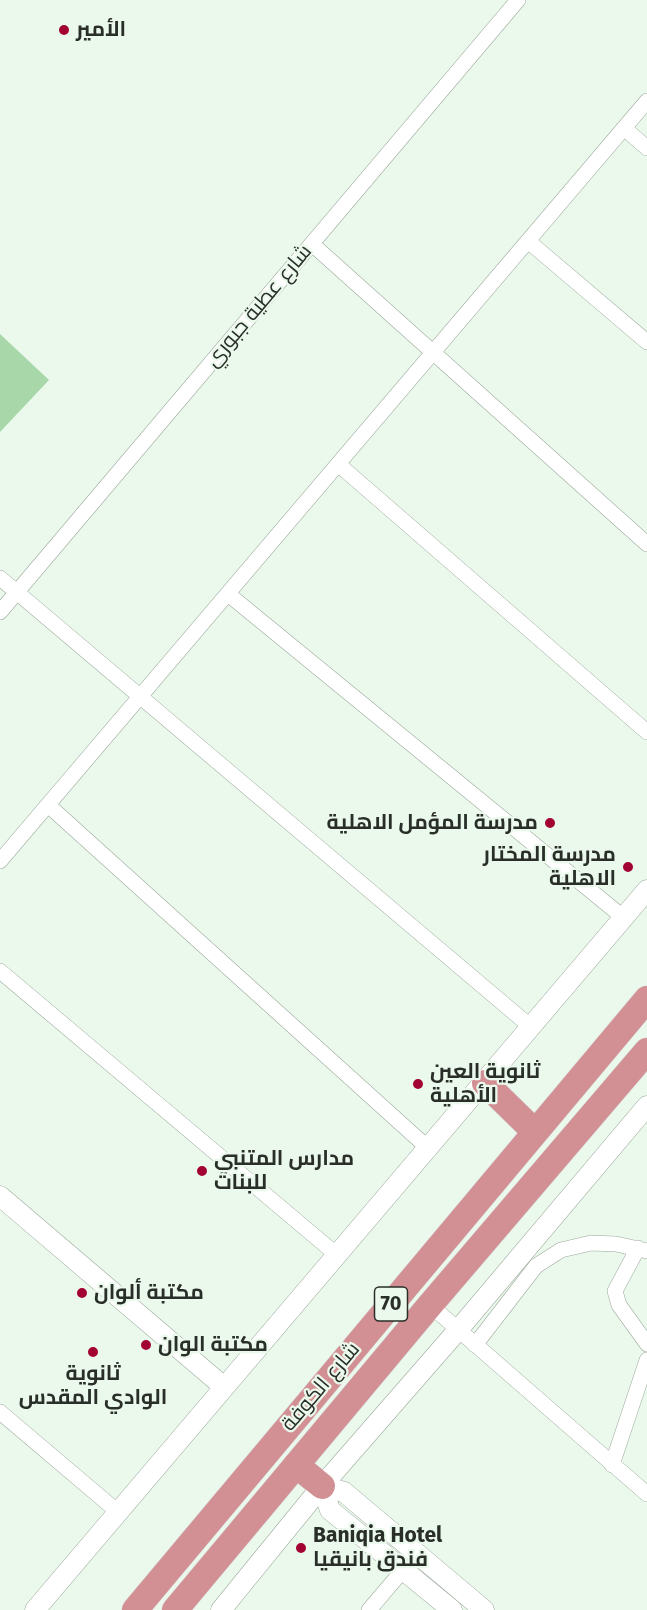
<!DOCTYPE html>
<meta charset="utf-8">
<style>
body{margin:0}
canvas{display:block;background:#ebf9ec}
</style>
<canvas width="647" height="1610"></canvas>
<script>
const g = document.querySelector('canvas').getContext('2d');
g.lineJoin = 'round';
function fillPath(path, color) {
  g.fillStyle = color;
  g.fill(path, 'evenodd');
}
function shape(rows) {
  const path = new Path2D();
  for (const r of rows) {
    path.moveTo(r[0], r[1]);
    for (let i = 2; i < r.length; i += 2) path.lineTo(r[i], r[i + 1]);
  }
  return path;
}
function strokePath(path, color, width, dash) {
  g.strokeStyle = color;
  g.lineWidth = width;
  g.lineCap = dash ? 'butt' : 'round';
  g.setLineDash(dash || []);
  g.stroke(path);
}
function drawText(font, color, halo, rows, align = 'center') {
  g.font = font + ' "Fira Sans",Cairo,sans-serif';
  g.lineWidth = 4.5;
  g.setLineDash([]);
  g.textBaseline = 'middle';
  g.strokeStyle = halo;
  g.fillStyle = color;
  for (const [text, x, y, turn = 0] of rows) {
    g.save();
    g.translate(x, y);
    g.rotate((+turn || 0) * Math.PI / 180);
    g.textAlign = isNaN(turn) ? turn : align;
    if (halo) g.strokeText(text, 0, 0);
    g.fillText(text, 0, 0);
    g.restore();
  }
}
const green = shape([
 [0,334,49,380,0,432]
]);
const minor = shape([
 [624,128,647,148],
 [528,241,647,342],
 [312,244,647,544],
 [338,464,647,732],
 [0,578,531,1027],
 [228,594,624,918],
 [0,612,518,0],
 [48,805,428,1148],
 [0,861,647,101],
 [0,971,337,1255],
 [638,1248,615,1291,619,1305,647,1344],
 [430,1305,647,1494],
 [475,1345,536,1266,561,1250,591,1243,616,1244,647,1251],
 [0,1412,118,1512],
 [612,1465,647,1360],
 [369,1610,403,1570]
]);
const tertiary = shape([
 [0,1196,224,1387],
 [322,1486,344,1492,484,1610],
 [322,1486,330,1510,452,1610],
 [35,1610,647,890],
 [221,1610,322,1486,458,1330,647,1106]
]);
const trunk = shape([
 [485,1083,535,1132],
 [296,1465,322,1486],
 [135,1610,647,999],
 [175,1610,430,1305,647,1051]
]);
const markers = [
 [64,30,6,"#a20332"],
 [550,823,6,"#a20332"],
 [628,867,6,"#a20332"],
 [418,1084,6,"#a20332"],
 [202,1171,6,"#a20332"],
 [82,1293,6,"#a20332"],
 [146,1345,6,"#a20332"],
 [93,1352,6,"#a20332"],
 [301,1548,6,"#a20332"]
];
const shields = [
 [391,1304,33]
];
const shieldNames = [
 ["70",391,1304]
];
const poiNames = [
 ["الأمير",76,30],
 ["مدرسة المؤمل الاهلية",538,823,"right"],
 ["مدرسة المختار",616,855,"right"],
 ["الاهلية",616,879,"right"],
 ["ثانوية العين",430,1072],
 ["الأهلية",430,1096],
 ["مدارس المتنبي",214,1159],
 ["للبنات",214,1183],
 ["مكتبة ألوان",94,1293],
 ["مكتبة الوان",158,1345],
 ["ثانوية",93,1374,"center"],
 ["الوادي المقدس",93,1398,"center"],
 ["Baniqia Hotel",313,1536],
 ["فندق بانيقيا",313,1560]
];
const streetNames = [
 ["شارع عطية جبوري",259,306,-50],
 ["شارع الكوفة",321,1387,-50]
];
fillPath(green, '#a8d7aa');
strokePath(minor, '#9ba89b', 16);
strokePath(tertiary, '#9ba89b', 21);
strokePath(trunk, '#d8d9d8', 27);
strokePath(minor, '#fff', 15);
strokePath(tertiary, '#fff', 20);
strokePath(trunk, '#d39094', 26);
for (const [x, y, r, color] of markers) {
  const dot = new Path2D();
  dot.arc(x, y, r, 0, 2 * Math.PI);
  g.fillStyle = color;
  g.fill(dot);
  strokePath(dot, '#ebf9ec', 2);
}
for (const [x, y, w] of shields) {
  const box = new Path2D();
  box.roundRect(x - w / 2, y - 17, w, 34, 4.5);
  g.fillStyle = '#ebf9ec';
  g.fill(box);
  strokePath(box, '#292e29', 1.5);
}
drawText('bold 20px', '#292e29', null, shieldNames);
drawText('bold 21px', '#292e29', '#ebf9ec', poiNames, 'left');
drawText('21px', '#292e29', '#ebf9ec', streetNames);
</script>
